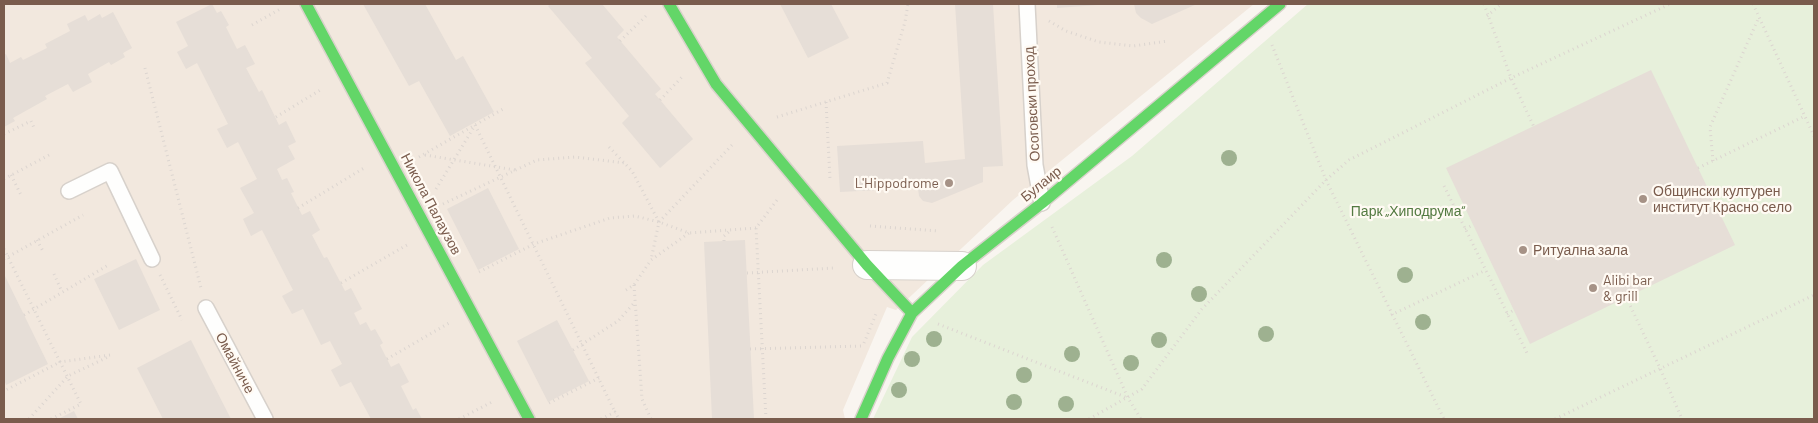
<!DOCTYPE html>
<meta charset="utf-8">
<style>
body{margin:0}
#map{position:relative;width:1818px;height:423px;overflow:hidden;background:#f9f5f0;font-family:Barlow,sans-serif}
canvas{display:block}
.frame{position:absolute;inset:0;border:5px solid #7a5c4d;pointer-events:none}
</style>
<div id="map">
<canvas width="1818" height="423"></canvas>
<div class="frame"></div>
</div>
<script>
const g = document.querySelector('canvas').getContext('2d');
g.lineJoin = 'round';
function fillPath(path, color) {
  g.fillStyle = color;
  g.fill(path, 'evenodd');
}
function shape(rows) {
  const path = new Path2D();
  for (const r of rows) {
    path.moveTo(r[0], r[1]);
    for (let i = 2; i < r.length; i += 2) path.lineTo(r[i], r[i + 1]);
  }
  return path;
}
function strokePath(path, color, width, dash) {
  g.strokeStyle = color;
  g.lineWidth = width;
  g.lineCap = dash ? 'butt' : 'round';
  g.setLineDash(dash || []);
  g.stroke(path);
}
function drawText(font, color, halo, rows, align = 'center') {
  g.font = font + ' Barlow,sans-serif';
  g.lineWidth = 4.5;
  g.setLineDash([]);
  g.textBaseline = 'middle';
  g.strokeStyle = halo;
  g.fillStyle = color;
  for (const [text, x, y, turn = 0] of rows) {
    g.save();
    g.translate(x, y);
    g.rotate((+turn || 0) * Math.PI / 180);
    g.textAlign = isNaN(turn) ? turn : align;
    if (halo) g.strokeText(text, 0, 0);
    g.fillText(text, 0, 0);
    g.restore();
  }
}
const residential = shape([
 [4,4,1254,4,1013,200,896,310,887,307,843,410,845,419,4,419]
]);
const green = shape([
 [1308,4,1814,4,1814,419,873,419,912,337,983,265,1132,156]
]);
const building = shape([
 [212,4,217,13,221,11,229,25,226,27,237,49,245,45,255,64,246,68,259,92,262,90,279,125,286,121,296,142,288,146,295,159,277,169,282,180,287,178,294,192,291,193,302,215,310,211,320,230,312,235,324,258,327,257,345,291,351,288,362,309,354,313,360,325,366,322,371,331,375,329,383,343,380,345,391,367,399,363,409,382,401,386,413,410,416,408,422,419,371,419,351,382,340,387,331,370,342,364,330,341,321,345,303,309,292,314,282,296,293,290,262,230,251,236,243,219,254,213,240,188,257,179,238,142,227,148,217,129,228,124,197,63,186,69,177,52,188,46,176,22],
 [363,4,425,4,456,60,463,56,494,112,450,136,419,81,409,86],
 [551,4,602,4,624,30,617,37,661,89,655,94,693,139,660,168,622,123,629,116,585,63,592,58,548,6],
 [780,4,831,4,849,38,808,58],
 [955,4,993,4,1003,166,983,167,983,182,932,203,923,201,919,196,918,188,840,192,837,146,923,141,925,163,965,159],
 [1057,4,1098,4,1098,5,1057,8],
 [1134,4,1197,4,1152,24,1141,18,1136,13],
 [113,12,132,48,123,53,125,57,111,65,109,62,88,74,92,82,73,92,68,84,45,96,47,99,13,118,15,121,4,127,4,55,6,54,10,63,21,57,23,60,47,48,45,44,70,31,67,24,85,15,88,21,100,14,102,18],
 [1651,70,1735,245,1530,344,1446,168],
 [488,188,519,249,478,270,447,209],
 [745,240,754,419,712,419,704,242],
 [136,259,160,310,119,330,94,279],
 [4,274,48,364,6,385,4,379],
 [557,320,589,381,548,402,517,341],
 [191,340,210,378,231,419,163,419,137,368],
 [74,411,78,419,58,419]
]);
const path = shape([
 [1484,4,1511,78,1534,127],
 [1753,4,1814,136],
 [1487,16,1501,4],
 [1049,21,1066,31,1099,42,1133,46,1168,41],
 [252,25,282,8],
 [620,41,647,15],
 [1272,45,1326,180,1444,419],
 [145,68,201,288],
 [660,100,682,77],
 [826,102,830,179],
 [276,117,322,89],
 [777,117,887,83,905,22,908,4],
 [475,125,615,412],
 [4,134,31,121,35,130],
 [609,147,632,171,659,222,651,260],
 [425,155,515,170],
 [419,157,503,109],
 [1713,161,1710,127,1759,17],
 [1698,168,1805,116],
 [11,175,22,197],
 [4,179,49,155],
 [1444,186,1527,353],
 [436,189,474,127],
 [443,204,537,160,575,157,625,163],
 [298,208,364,168],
 [659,222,733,144],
 [870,226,939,231],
 [1052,227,1128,398,1141,419],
 [1465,229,1473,225],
 [37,240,44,253],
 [724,241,724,236,731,230],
 [4,249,60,362,4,391],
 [4,259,83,215],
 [479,272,534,244,610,218,635,216,659,222,689,233,756,228],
 [747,273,834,268],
 [54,274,62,292],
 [160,275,182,320],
 [341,283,407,245],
 [634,285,642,399,651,419],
 [626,290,634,285,651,260,689,233],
 [1626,297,1660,368,1682,419],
 [1507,314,1514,310],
 [24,315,110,264],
 [1391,315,1486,270],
 [938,324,1128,398],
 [864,343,876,314],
 [750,349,862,346],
 [573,350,618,321,635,302],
 [387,359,449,323],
 [549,403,599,378],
 [29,419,68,376,108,357],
 [51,419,81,404,60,362,110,355],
 [459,419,492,402],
 [601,419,615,412,619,419],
 [766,419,756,228,777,200],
 [1089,419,1142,389,1202,309,1326,180,1349,160,1511,78,1670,4],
 [1555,419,1814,295]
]);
const lane = shape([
 [1027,4,1035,165,1042,203],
 [69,191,110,171,152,259],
 [206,308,265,419]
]);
const street = shape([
 [867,265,962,266]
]);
const fast = shape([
 [306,4,529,419],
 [669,4,716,84,867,265,912,313],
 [861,419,888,358,912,313,962,266,1042,203,1280,4]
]);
const trees = [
 [1229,158],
 [1164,260],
 [1405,275],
 [1199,294],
 [1423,322],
 [1266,334],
 [934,339],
 [1159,340],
 [1072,354],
 [912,359],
 [1131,363],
 [1024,375],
 [899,390],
 [1014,402],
 [1066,404]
];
const markers = [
 [949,183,5,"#a69286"],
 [1643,199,5,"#a69286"],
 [1523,250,5,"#a69286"],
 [1593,288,5,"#a69286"]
];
const streetNames = [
 ["Осоговски проход",1032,104,-93],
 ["Булаир",1041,184,-39],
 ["Никола Палаузов",431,204,62],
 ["Омайниче",235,363,62]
];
const poiNames = [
 ["L'Hippodrome",939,183,"right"],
 ["Общински културен",1653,191],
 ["институт Красно село",1653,207],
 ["Ритуална зала",1533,250],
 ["Alibi bar",1603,280],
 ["& grill",1603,296]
];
const parkNames = [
 ["Парк „Хиподрума“",1408,211]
];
fillPath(residential, '#f2e8de');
fillPath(green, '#e7f0db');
fillPath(building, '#e6ded7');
strokePath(lane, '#d7d1cb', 18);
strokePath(street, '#d7d1cb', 30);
strokePath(fast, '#d9d2cb', 14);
strokePath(path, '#dcd5d0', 3, [1, 4]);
strokePath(lane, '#fefefd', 15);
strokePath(street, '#fefefd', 28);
strokePath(fast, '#63d668', 11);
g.fillStyle = '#9eb190';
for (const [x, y] of trees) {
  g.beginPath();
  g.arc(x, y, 8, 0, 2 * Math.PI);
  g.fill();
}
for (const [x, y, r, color] of markers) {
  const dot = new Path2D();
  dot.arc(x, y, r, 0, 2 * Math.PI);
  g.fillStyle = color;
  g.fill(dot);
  strokePath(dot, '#fffaf3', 2);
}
drawText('14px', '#7a5c4d', '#fffaf3', streetNames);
drawText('14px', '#7a5c4d', '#fffaf3', poiNames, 'left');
drawText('14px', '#537a41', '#fffaf3', parkNames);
</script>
